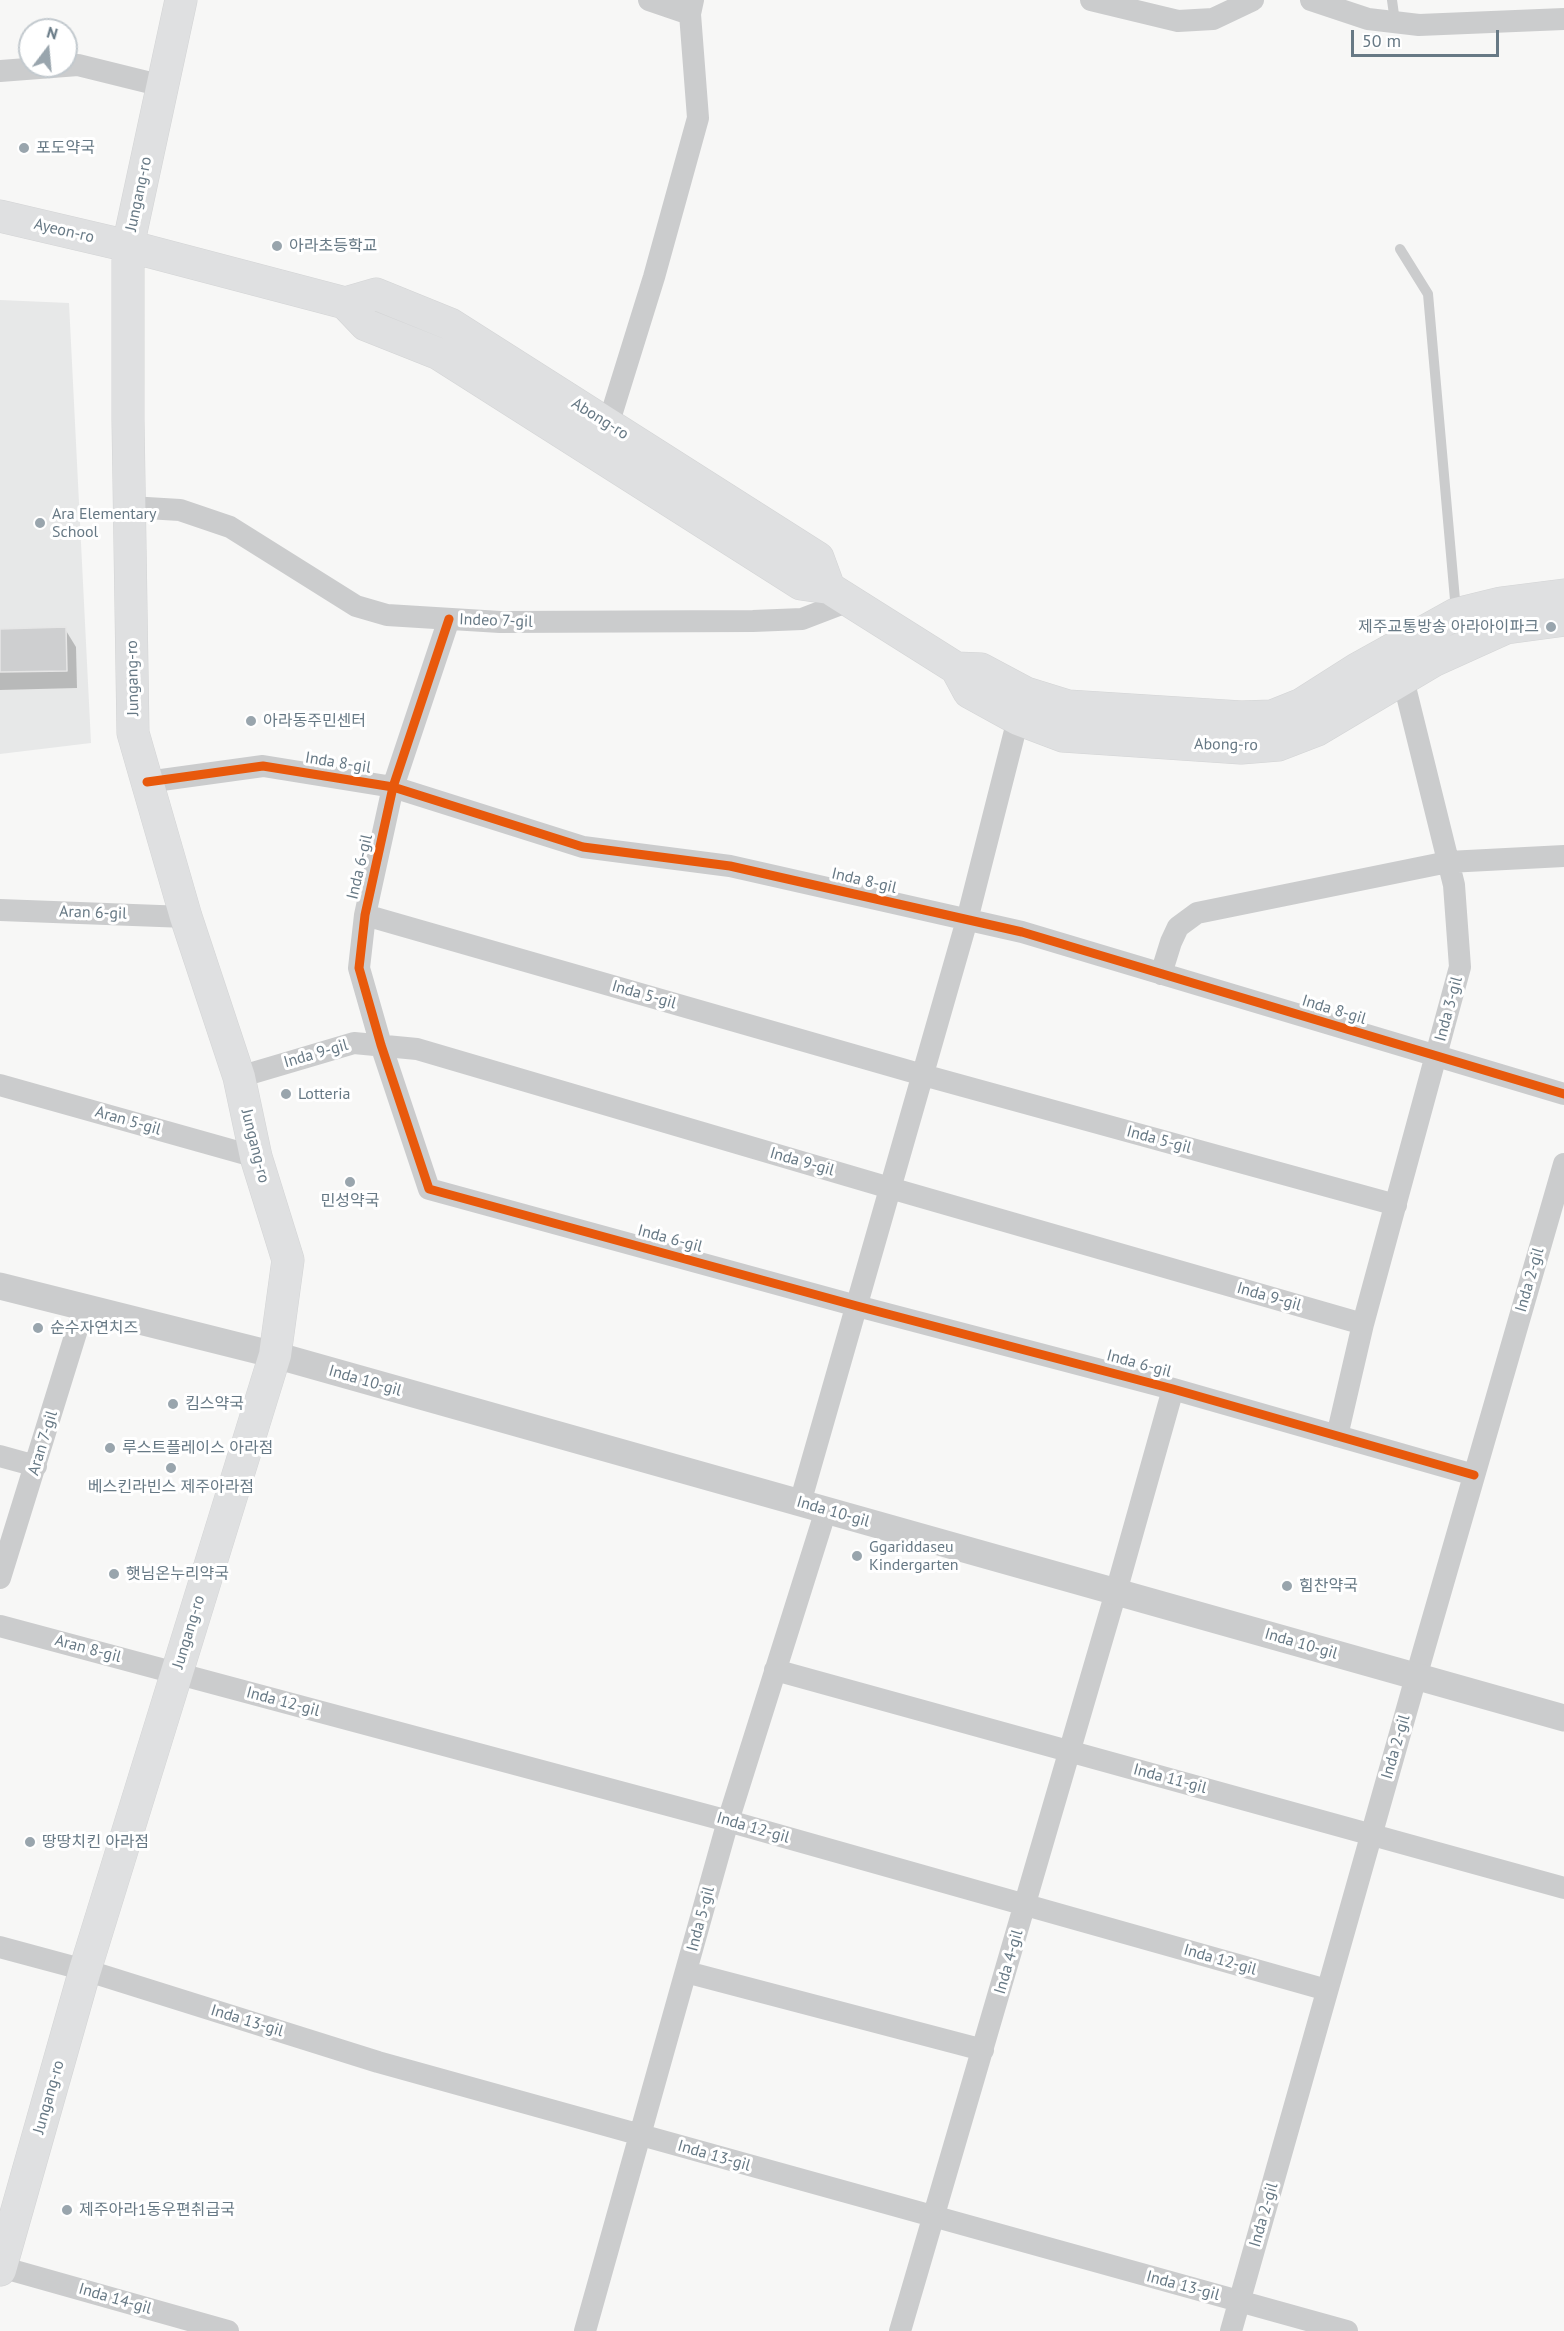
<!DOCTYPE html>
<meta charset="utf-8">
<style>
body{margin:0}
#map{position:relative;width:1564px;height:2331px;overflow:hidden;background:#f7f7f6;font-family:"PT Sans",sans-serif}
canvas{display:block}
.north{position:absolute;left:18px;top:18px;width:60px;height:60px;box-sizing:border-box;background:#fff;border:2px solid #c2c9ce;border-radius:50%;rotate:16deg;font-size:16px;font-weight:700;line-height:24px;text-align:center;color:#677985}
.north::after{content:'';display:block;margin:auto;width:21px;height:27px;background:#99a5ad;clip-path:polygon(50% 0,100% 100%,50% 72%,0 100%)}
.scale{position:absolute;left:1351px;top:30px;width:148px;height:27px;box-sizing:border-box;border:3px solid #677985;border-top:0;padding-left:8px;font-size:18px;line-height:21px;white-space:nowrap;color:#677985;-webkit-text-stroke:4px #fff;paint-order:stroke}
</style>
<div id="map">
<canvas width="1564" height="2331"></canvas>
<div class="north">N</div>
<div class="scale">50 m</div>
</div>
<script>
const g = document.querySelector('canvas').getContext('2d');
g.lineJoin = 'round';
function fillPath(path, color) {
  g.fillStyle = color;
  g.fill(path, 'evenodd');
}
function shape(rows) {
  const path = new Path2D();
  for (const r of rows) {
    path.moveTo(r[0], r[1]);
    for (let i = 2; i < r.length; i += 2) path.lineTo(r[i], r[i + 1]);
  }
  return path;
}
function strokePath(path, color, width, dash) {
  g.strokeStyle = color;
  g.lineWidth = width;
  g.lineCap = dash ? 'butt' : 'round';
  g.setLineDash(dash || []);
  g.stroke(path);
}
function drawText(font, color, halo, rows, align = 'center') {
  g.font = font + ' "PT Sans","Noto Sans KR",sans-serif';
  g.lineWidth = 6;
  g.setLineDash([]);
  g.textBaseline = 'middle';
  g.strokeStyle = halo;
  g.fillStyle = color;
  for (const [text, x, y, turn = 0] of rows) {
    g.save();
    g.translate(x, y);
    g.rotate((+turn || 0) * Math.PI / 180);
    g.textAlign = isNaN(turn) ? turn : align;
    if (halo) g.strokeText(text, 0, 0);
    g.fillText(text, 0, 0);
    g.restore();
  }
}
const built = shape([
 [0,300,69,303,91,743,0,754]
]);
const shadow = shape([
 [65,629,76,647,77,688,0,690,0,630]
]);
const building = shape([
 [66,627,67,671,0,672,0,629,66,627]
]);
const service = shape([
 [1392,0,1395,22],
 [1400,249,1428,294,1456,611]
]);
const minor = shape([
 [649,0,690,14],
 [1091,0,1178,21,1213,19,1253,0],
 [1311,0,1368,19,1419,25,1564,19],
 [0,71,78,65,163,86],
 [608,425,654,277,698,118,690,14,693,0],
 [130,507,180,510,230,527,356,606,387,615,500,622,753,621,802,619,849,601],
 [449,619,393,787,365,915,359,968,381,1045,429,1189,857,1306,1173,1389,1474,1475],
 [147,782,263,766,393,787,583,847,730,866,1022,932,1564,1094],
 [0,910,186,917],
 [365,915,923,1075,1396,1205],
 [1161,974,1171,942,1178,927,1197,913,1448,862,1564,856],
 [239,1077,354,1043,417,1049,890,1188,1363,1324],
 [0,1085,256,1157],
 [1337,1436,1363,1324,1460,967,1454,885,1403,679,1395,667],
 [0,1456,36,1466],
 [800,1503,967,920,1018,719],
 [0,1578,84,1307],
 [0,1626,728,1821,1327,1990],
 [775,1670,1564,1888],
 [0,1947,85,1970,378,2062,1347,2331],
 [686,1972,983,2050],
 [1,2267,228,2331],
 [585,2331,728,1821,826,1510],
 [900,2331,1116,1592,1173,1389],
 [1231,2331,1416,1677,1564,1164]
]);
const tertiary = shape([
 [0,1286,275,1355,1564,1718]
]);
const secondary = shape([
 [0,216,128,246,345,303,366,325,439,354,801,584,829,588,956,668,969,692,1018,719,1063,736,1241,748,1278,745,1317,730,1433,661,1506,628,1564,620],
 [345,303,376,294,450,324,818,558,829,588],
 [956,668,981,669,1026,693,1068,706,1241,717,1272,716,1302,704,1357,669,1456,614,1501,603,1564,595],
 [0,2270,85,1970,275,1355,288,1260,256,1157,239,1077,186,917,133,733,128,420,128,246,181,0]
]);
const cycleway = shape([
 [449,619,393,787,365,915,359,968,381,1045,429,1189,857,1306,1173,1389,1474,1475],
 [147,782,263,766,393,787,583,847,730,866,1022,932,1564,1094]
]);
const markers = [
 [24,148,6,"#99a5ad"],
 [277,246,6,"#99a5ad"],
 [40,523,6,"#99a5ad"],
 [1551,627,6,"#99a5ad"],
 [251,721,6,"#99a5ad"],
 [286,1094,6,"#99a5ad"],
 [350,1182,6,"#99a5ad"],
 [38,1328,6,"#99a5ad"],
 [173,1404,6,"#99a5ad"],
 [110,1448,6,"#99a5ad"],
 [171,1468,6,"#99a5ad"],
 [857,1556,6,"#99a5ad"],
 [114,1574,6,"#99a5ad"],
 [1287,1586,6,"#99a5ad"],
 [30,1842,6,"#99a5ad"],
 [67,2210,6,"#99a5ad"]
];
const poiNames = [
 ["포도약국",36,148],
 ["아라초등학교",289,246],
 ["Ara Elementary",52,514],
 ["School",52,532],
 ["제주교통방송 아라아이파크",1539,627,"right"],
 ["아라동주민센터",263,721],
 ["Lotteria",298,1094],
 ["민성약국",350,1201,"center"],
 ["순수자연치즈",50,1328],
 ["킴스약국",185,1404],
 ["루스트플레이스 아라점",122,1448],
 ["베스킨라빈스 제주아라점",171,1487,"center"],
 ["Ggariddaseu",869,1547],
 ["Kindergarten",869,1565],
 ["햇님온누리약국",126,1574],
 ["힘찬약국",1299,1586],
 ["땅땅치킨 아라점",42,1842],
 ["제주아라1동우편취급국",79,2210]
];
const streetNames = [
 ["Jungang-ro",139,194,-78],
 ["Ayeon-ro",64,231,13],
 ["Abong-ro",600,419,32],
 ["Indeo 7-gil",496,621,2],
 ["Jungang-ro",133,678,-91],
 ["Abong-ro",1226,745,1],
 ["Inda 8-gil",338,763,9],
 ["Inda 6-gil",360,867,-77],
 ["Inda 8-gil",864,881,13],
 ["Aran 6-gil",93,913,2],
 ["Inda 5-gil",644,995,16],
 ["Inda 3-gil",1449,1009,-75],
 ["Inda 8-gil",1334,1010,17],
 ["Inda 9-gil",316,1054,-16],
 ["Aran 5-gil",128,1121,16],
 ["Inda 5-gil",1159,1140,15],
 ["Jungang-ro",255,1146,76],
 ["Inda 9-gil",802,1162,16],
 ["Inda 6-gil",670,1239,15],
 ["Inda 2-gil",1530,1280,-74],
 ["Inda 9-gil",1269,1297,16],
 ["Inda 6-gil",1139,1364,15],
 ["Inda 10-gil",365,1381,16],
 ["Aran 7-gil",43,1443,-73],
 ["Inda 10-gil",833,1512,16],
 ["Jungang-ro",189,1632,-73],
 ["Inda 10-gil",1301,1644,16],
 ["Aran 8-gil",88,1649,15],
 ["Inda 12-gil",283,1702,15],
 ["Inda 2-gil",1396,1747,-74],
 ["Inda 11-gil",1170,1779,15],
 ["Inda 12-gil",753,1828,16],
 ["Inda 5-gil",701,1919,-75],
 ["Inda 12-gil",1220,1960,16],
 ["Inda 4-gil",1009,1962,-74],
 ["Inda 13-gil",247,2021,17],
 ["Jungang-ro",49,2097,-74],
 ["Inda 13-gil",714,2156,16],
 ["Inda 2-gil",1264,2215,-74],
 ["Inda 13-gil",1183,2286,15],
 ["Inda 14-gil",115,2299,16]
];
fillPath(built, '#e7e8e8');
fillPath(shadow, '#0003');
fillPath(building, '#cecfd0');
strokePath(building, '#e6e6e6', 1.5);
strokePath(secondary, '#d3d4d5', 33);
strokePath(service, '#cbcccd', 10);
strokePath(minor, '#cbcccd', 22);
strokePath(tertiary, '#cbcccd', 27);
strokePath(secondary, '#dfe0e1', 32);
strokePath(cycleway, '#e8590c', 9);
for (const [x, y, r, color] of markers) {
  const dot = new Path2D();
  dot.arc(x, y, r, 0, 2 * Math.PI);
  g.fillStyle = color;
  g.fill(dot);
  strokePath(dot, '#fff', 2);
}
drawText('16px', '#677985', '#fff', poiNames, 'left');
drawText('16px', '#677985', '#fff', streetNames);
</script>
